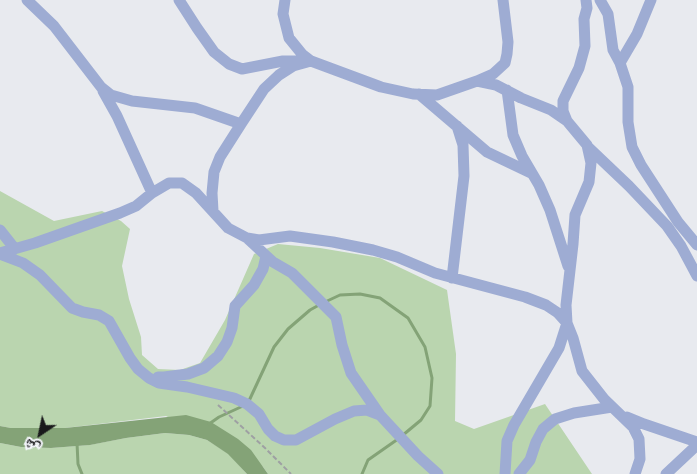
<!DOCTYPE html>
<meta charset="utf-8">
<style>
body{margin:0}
#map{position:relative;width:697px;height:474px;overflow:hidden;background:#e8eaef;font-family:Cabin,"Noto Naskh Arabic",sans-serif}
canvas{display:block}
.north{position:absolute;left:15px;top:409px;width:50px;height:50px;-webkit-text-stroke:4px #f5f7fc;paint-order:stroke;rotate:214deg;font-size:14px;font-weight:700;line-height:20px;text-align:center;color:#19191b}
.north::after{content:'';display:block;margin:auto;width:18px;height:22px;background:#19191b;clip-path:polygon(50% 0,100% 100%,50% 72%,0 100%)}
</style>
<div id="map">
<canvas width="697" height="474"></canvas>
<div class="north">ش</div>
</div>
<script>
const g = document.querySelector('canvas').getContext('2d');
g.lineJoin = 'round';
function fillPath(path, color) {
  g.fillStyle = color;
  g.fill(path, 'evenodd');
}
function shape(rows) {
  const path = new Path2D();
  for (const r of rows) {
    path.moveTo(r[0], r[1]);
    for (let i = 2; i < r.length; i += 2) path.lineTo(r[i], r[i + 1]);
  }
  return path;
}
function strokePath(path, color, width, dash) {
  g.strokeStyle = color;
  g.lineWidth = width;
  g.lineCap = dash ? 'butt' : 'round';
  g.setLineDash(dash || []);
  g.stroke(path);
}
const green = shape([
 [0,191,54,221,102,211,121,221,130,229,122,266,129,299,141,337,142,355,158,369,180,370,200,363,225,320,254,254,278,244,320,248,380,258,447,290,456,354,455,421,474,429,545,404,592,474,268,474,263,467,166,416,65,428,11,428,0,426],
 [165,433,189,435,207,440,229,454,247,474,0,474,0,443,21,447,51,448,89,445,126,438]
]);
const water = shape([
 [186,415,211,422,238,439,251,450,268,474,247,474,228,454,207,440,189,435,165,433,126,438,90,445,51,448,21,447,0,443,0,426,11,428,65,428]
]);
const stream = shape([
 [325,302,340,295,360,294,380,298,408,318,425,347,432,378,430,406,421,420,403,435],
 [248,403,274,347,288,329,310,310,319,305],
 [209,424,219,417,243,406],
 [77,443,78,464,82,474],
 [362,474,368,460,398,439]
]);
const path = shape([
 [218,405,265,448,291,474]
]);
const minor = shape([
 [27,0,54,26,101,87,111,95,132,101,195,108,241,124],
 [179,0,197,28,214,52,229,64,242,69,283,61,311,61,381,87,413,94,437,95,477,81,496,85,521,98,551,110,567,121],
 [586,0,587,8,584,19,585,46,579,68,563,101,563,111,567,121,587,145,591,163,589,182,575,215,573,244,566,305,567,323,573,338,582,371,604,399,633,427,639,439,640,459,635,474],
 [600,0,608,14,613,50,620,63,628,87,628,122,632,147,641,165,678,222,697,245],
 [620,63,637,34,651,0],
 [477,81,493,74,505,63,507,54,508,42,503,0],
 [507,90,513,135,522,156,539,185,550,210,568,266],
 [103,91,117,116,152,193],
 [419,94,487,152,531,173],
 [588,147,629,186,667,226,681,246,697,276],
 [213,211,212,193,214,172,220,157,241,124,264,89,279,75,293,66,311,61,302,54,289,38,283,14,285,0],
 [0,230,15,249],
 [247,238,259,240,290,236,333,242,373,250,397,257,435,273,525,297,546,305,558,313,567,323,559,348,514,425,507,441,505,474],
 [0,253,35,243,120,213,136,206,152,193,169,183,182,183,196,193,228,228,247,238,273,262,292,273,336,317,342,345,351,373,380,415],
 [0,254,23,263,40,275,72,308,83,312,99,315,109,321,130,358,138,369,149,378,159,383,187,387,234,398,247,404,259,414,268,429,275,436,284,440,296,440,335,419,354,411,367,410,380,415,418,456,438,474],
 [452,278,464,176,463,145,457,126],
 [158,377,164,377,188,374,204,368,218,356,227,342,232,328,235,306,254,285,263,269,266,256],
 [627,417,644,424,697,442],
 [519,474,530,460,536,442,543,429,555,419,574,413,612,407],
 [666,474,697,445]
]);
fillPath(green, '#bad5af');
fillPath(water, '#84a377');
strokePath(stream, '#84a377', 3);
strokePath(path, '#9ea0a3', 2, [5, 2.5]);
strokePath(minor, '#9eacd3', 11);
</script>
